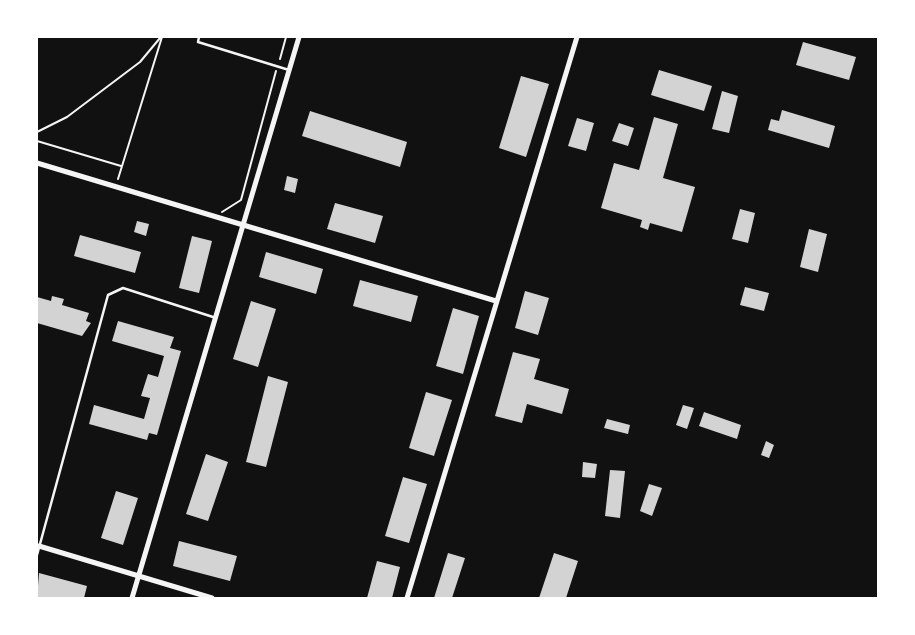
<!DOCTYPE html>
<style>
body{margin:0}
#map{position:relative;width:915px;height:635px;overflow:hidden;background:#111;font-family:"Work Sans",sans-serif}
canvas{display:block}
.frame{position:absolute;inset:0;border:38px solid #fff;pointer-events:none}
</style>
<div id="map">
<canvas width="915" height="635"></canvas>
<div class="frame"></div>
</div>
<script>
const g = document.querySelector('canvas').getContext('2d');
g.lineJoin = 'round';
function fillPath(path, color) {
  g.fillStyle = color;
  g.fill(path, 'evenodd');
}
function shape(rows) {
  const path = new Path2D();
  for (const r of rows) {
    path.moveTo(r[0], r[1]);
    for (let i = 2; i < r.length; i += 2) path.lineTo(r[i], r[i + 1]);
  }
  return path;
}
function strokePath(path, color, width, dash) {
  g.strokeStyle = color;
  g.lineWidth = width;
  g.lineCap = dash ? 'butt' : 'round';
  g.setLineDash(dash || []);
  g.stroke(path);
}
const building = shape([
 [803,42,856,57,849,80,796,65],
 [659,70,712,86,704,111,651,95],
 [521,76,549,84,526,157,499,148],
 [722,91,738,96,729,133,712,129],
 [782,110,835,126,829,148,768,130,771,119,779,121],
 [310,111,407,142,400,167,302,136],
 [654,117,678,124,663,178,695,187,682,232,650,223,648,230,640,227,642,220,601,208,614,163,639,170],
 [577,118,594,123,586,151,568,146],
 [619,123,634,128,628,146,612,141],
 [287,176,298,179,295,193,284,190],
 [335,203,383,216,375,243,327,229],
 [740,209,755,213,748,243,732,239],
 [137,221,149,224,146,236,134,232],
 [809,229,827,234,818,272,800,267],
 [80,235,141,252,135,273,74,256],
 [192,236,212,241,199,293,179,288],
 [266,252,323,269,316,294,259,277],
 [360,280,418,296,411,322,353,306],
 [745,287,769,293,764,311,740,305],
 [525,291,549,298,538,335,515,328],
 [52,296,64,299,62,305,89,313,86,321,91,323,82,336,37,323,37,297,51,301],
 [251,301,276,309,258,367,233,359],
 [453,308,479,316,463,374,436,366],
 [118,321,174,337,170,348,181,351,157,435,149,433,147,440,89,424,94,405,144,419,150,398,141,396,148,374,158,377,164,356,112,341],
 [513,352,540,359,534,379,569,389,562,414,527,404,522,423,495,416],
 [268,376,288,382,266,467,246,462],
 [426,392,452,400,434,456,409,448],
 [683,405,694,408,687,429,676,425],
 [704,412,741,425,737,439,699,426],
 [607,419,630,425,628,434,604,428],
 [766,441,774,445,769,458,761,455],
 [206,454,228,462,208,521,186,514],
 [583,462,597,464,595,478,582,477],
 [610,470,625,471,620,518,605,516],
 [403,477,427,484,409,543,385,536],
 [649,484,662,488,652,516,640,511],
 [116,491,138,498,123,545,101,538],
 [179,541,237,556,230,581,173,566],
 [448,553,465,558,452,598,434,598],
 [554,553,578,561,566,598,539,598],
 [377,561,400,567,392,598,367,598],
 [39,573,87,586,84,598,37,598]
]);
const path = shape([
 [280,59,286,37],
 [37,132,67,117,140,62,160,38],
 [37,141,121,166],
 [118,179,162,37],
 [222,212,241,200,276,71]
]);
const service = shape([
 [199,37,198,42,289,70],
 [37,555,108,295,123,288,213,317]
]);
const minor = shape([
 [37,163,496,301],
 [39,546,212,598],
 [132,598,299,37],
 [407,598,577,37]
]);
fillPath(building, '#d3d3d3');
strokePath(path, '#f5f5f5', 2);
strokePath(service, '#f5f5f5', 2.5);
strokePath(minor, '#f5f5f5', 5);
</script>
